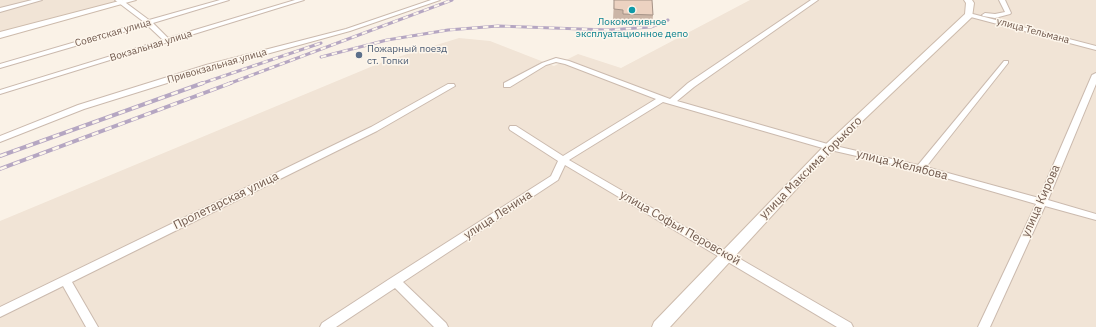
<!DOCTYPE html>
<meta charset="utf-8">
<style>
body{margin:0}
canvas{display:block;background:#faf2e7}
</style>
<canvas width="1096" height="327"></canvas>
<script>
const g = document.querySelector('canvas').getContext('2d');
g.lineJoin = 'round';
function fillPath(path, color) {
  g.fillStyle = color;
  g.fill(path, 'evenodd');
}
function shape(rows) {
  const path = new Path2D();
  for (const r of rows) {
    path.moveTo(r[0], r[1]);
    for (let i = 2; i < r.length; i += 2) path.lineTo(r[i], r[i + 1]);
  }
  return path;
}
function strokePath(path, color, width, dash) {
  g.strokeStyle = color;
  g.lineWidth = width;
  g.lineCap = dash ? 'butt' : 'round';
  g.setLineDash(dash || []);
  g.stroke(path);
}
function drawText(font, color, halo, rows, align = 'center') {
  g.font = font + ' "IBM Plex Sans",sans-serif';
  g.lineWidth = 3;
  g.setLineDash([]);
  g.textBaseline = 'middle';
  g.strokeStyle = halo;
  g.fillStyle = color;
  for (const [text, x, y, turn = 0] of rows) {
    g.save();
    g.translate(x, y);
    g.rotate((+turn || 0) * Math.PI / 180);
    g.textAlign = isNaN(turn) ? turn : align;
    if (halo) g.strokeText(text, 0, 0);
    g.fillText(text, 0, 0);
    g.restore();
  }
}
const residential = shape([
 [0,0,136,0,0,36],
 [750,0,1096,0,1096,327,0,327,0,221,385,61,459,38,490,41,554,66,578,54,621,68]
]);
const street = shape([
 [32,0,42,0,0,12,0,8,32,0],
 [115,0,122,0,149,20,220,0,229,0,153,23,168,38,295,0,304,0,0,94,0,90,163,40,147,25,0,68,0,64,144,22,115,0],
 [431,0,440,0,350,31,212,69,84,109,0,142,0,136,78,105,206,65,346,29,431,0],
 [811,0,818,0,694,87,677,101,831,145,918,165,1004,61,1008,61,1008,63,926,167,1039,198,1092,75,1096,73,1096,84,1048,200,1096,214,1096,220,1045,206,990,327,978,327,1036,204,918,170,826,149,663,102,569,160,851,323,853,327,837,327,565,165,558,180,403,282,446,323,448,327,434,327,395,288,336,327,320,327,322,323,391,278,551,176,558,161,510,130,509,128,510,126,516,126,563,156,656,99,565,64,556,62,546,65,510,87,504,87,504,83,542,63,556,58,569,61,670,99,688,83,811,0],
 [999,0,1005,0,1011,13,1010,14,995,18,983,16,982,15,985,13,995,14,1005,12,999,0],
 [969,13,1096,46,1096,50,967,16,966,15,969,13],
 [448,84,454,84,455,86,377,131,72,282,98,327,86,327,63,286,0,317,0,307,371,127,448,84]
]);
const secondary = shape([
 [123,0,136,0,0,38,0,32,123,0],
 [964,0,972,0,974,3,972,17,833,149,670,327,652,327,654,322,825,145,965,14,966,3,964,0]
]);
const railFar1 = shape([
 [321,57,387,40,448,30,498,26,608,30,651,27,668,20],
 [200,84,321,43],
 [228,84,452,0]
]);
const rail = shape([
 [0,156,203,83],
 [0,169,231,83]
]);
const wall = shape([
 [614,0,652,0,653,15,652,26,622,25,622,21,613,20]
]);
const building = shape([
 [614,0,652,0,653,15,623,14,623,10,614,9,614,0]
]);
const markers = [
 [632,10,4,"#0f9aa8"],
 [359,55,4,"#5c6f8a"]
];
const farCulturenames = [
 ["Локомотивное",632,22],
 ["эксплуатационное депо",632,34]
];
const farStreetnames = [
 ["улица Тельмана",1033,31,15],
 ["Советская улица",113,33,-16],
 ["Вокзальная улица",151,46,-17],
 ["Привокзальная улица",217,66,-16]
];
const farServicenames = [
 ["Пожарный поезд",367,49],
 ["ст. Топки",367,61]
];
const streetNames = [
 ["улица Желябова",902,165,14],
 ["улица Максима Горького",811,168,-45],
 ["Пролетарская улица",226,201,-26],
 ["улица Кирова",1041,201,-66],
 ["улица Ленина",498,215,-33],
 ["улица Софьи Перовской",680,228,30]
];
fillPath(residential, '#f1e4d6');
strokePath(street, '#cbbaae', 2);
strokePath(secondary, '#cdbbac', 2);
fillPath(street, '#fff');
fillPath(secondary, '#fff');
strokePath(railFar1, '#b5a6c2', 3);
strokePath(rail, '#b5a6c2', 4);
strokePath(railFar1, '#fdf6ec', 2, [5.5]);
strokePath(rail, '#fdf6ec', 2.5, [7]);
fillPath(wall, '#cbb5a6');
fillPath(building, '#ecd2c1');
strokePath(building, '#a59387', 1);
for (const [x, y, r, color] of markers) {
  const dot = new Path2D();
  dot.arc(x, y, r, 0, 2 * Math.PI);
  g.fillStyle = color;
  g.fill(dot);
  strokePath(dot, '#fdf6ec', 1.5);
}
drawText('10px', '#0d838f', '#fdf6ec', farCulturenames);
drawText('10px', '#715a4e', '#fdf6ec', farStreetnames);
drawText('10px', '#4e5e75', '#fdf6ec', farServicenames, 'left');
drawText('12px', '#715a4e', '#fdf6ec', streetNames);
</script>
